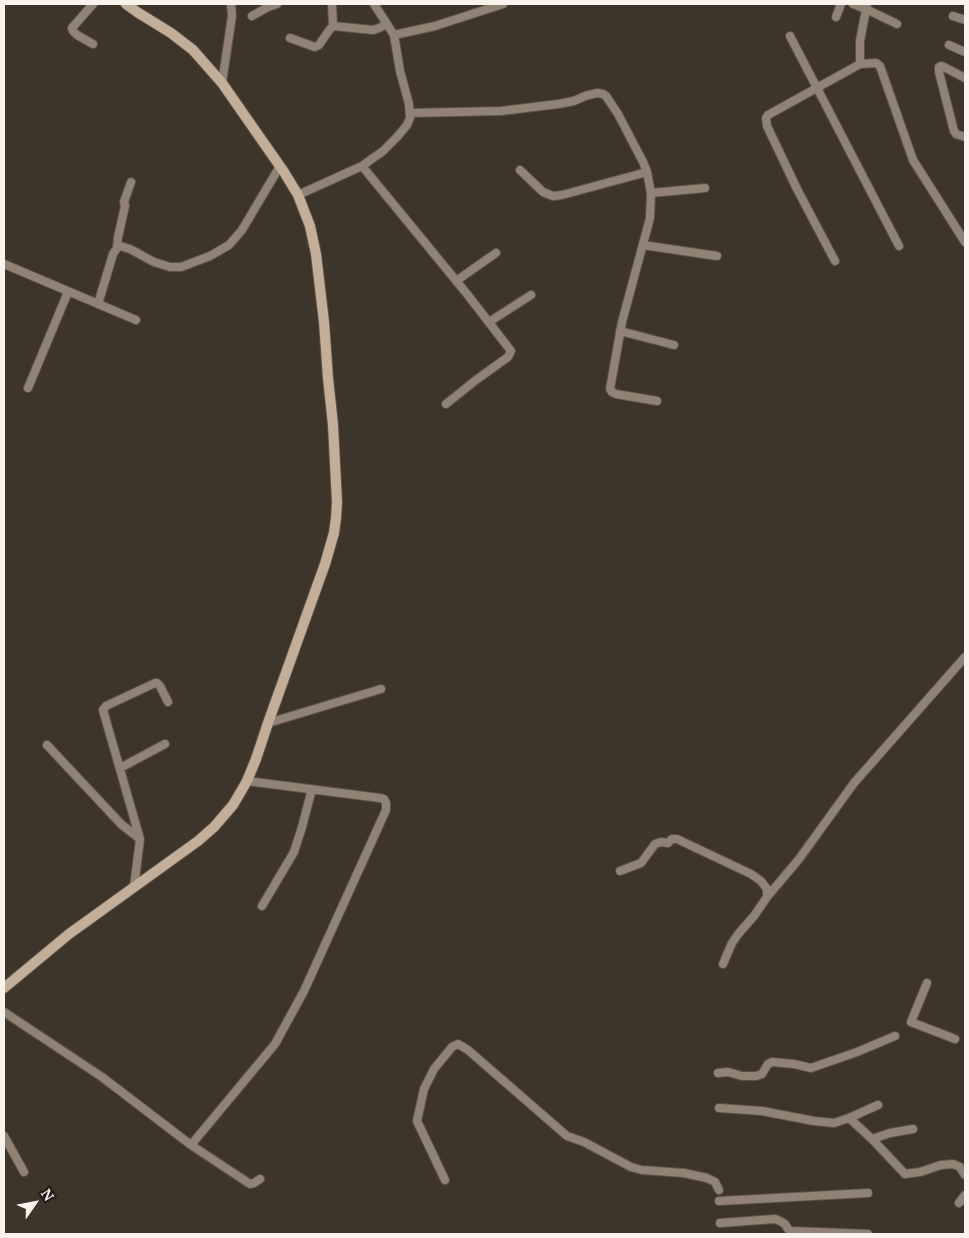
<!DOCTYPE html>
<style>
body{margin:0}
#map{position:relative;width:969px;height:1238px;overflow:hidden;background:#3d342a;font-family:"Noto Serif",serif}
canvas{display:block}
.frame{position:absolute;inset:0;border:5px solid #f9f3ec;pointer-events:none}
.north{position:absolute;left:10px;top:1178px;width:50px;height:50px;-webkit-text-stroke:4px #201c18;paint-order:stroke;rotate:57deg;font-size:14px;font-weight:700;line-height:20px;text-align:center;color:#f9f3ec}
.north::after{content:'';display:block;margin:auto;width:18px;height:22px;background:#f9f3ec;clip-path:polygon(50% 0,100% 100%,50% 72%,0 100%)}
</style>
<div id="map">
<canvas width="969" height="1238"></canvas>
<div class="frame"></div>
<div class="north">N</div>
</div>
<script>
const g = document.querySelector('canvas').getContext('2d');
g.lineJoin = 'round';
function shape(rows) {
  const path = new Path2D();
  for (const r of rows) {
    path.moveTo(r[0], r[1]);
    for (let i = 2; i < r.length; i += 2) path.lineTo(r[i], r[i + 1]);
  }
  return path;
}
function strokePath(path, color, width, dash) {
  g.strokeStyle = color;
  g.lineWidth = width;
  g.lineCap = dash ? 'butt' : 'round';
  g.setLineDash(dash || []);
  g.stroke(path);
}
const street = shape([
 [332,4,333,26],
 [853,4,866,9,897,24],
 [252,16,268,7,277,4],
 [953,16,965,20],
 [836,17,841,4],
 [394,35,435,26,503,4],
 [790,36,899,246],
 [290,38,315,47,319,45,330,29,333,26,373,30,379,28,387,24],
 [93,44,77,35,73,31,72,28,93,4],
 [949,45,965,52],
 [860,64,860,41,867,4],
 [965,78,942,66,939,67,939,72,954,131,956,134,965,137],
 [222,83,232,16,231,4],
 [410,113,501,111,558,104,574,101,585,96,597,93,603,94,606,96,618,114,643,162,647,172,651,193,650,218,622,322,610,389,612,392,616,394,657,401],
 [362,166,467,294,511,351,508,357,476,380,446,404],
 [520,170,543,192,553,196,562,195,647,172],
 [651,193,705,188],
 [298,195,362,166,383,151,397,137,407,125,410,118,409,104,400,71,394,35,374,4],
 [643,245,717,256],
 [117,248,118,237,125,206,124,202,131,182],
 [835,261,797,189,767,126,766,118,768,115,860,64,876,63,880,66,913,160,965,242],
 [4,264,136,320],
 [456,281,496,253],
 [98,304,113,254,117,248,120,246,130,249,154,262,170,267,181,267,210,256,229,245,242,230,280,166],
 [489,322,531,295],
 [620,331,674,345],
 [28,388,68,292],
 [268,723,381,689],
 [47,745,121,824,140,839],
 [120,768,165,744],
 [620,871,641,863,655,844,661,842,668,843,672,839,677,839,751,874,761,881,767,889,767,897,754,916,739,933,732,943,723,964],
 [134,887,140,839,103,710,106,706,155,683,157,683,160,686,168,702],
 [767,897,799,859,854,783,965,657],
 [262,906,294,852,302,827,312,789],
 [927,983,911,1022,955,1039],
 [4,1012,102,1077,191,1145,250,1184,254,1183,260,1179],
 [718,1073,728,1072,742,1076,756,1076,762,1074,768,1064,772,1062,794,1064,811,1068,857,1052,895,1036],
 [719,1108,762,1111,814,1121,834,1123,849,1118,878,1105],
 [849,1118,872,1139,905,1174,920,1172,941,1165,953,1164,960,1167,965,1175],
 [4,1136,24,1172],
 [872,1139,890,1133,913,1129],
 [191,1145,275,1044,304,991,386,810,386,803,384,799,380,798,247,781],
 [445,1180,417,1121,424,1089,434,1069,452,1047,458,1044,468,1050,567,1136,584,1142,631,1167,642,1170,684,1173,707,1178,715,1182,719,1190],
 [719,1201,868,1193],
 [959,1203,965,1195],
 [720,1223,775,1219,780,1221,785,1224,788,1229,791,1231,868,1234]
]);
const secondary = shape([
 [4,988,69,934,198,841,214,827,233,805,247,781,256,759,268,723,325,564,334,533,336,518,337,502,333,425,328,378,324,322,316,254,310,226,298,195,284,172,222,83,193,50,171,33,137,12,126,4]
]);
strokePath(street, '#5b5349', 10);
strokePath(secondary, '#5b5349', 12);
strokePath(street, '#908375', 8);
strokePath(secondary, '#c3af99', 10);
</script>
